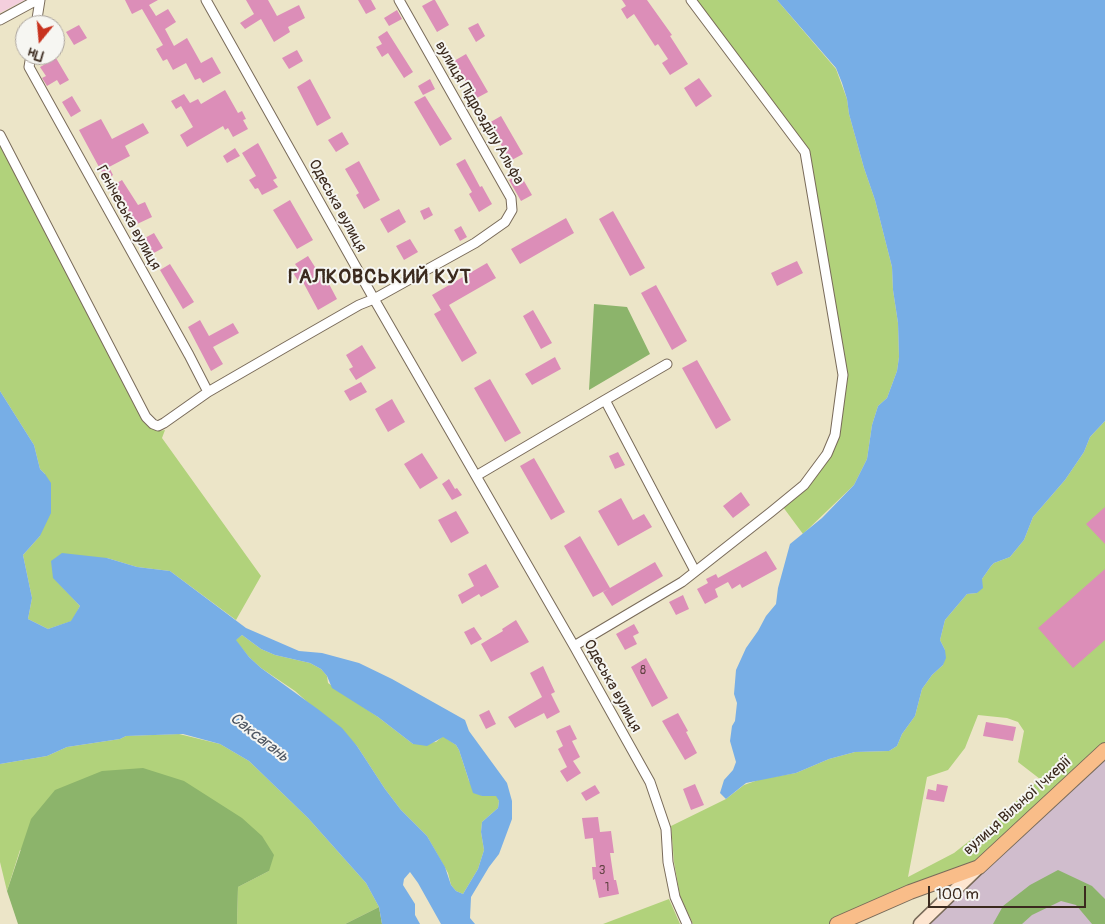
<!DOCTYPE html>
<meta charset="utf-8">
<style>
body{margin:0}
#map{position:relative;width:1105px;height:924px;overflow:hidden;background:#ece5c8;font-family:Pangolin,sans-serif}
canvas{display:block}
.north{position:absolute;left:15px;top:15px;width:50px;height:50px;box-sizing:border-box;background:#f6f6f2;border:1px solid #aba49d;border-radius:50%;rotate:197deg;font-size:14px;font-weight:700;line-height:20px;text-align:center;color:#3b2a1e}
.north::after{content:'';display:block;margin:auto;width:18px;height:22px;background:#c8321e;clip-path:polygon(50% 0,100% 100%,50% 72%,0 100%)}
.scale{position:absolute;left:928px;top:886px;width:158px;height:22px;box-sizing:border-box;border:2px solid #3b2a1e;border-top:0;padding-left:6px;font-size:15px;line-height:18px;white-space:nowrap;color:#3b2a1e;-webkit-text-stroke:4px #f6f6f2;paint-order:stroke}
</style>
<div id="map">
<canvas width="1105" height="924"></canvas>
<div class="north">Пн</div>
<div class="scale">100 m</div>
</div>
<script>
const g = document.querySelector('canvas').getContext('2d');
g.lineJoin = 'round';
function fillPath(path, color) {
  g.fillStyle = color;
  g.fill(path, 'evenodd');
}
function shape(rows) {
  const path = new Path2D();
  for (const r of rows) {
    path.moveTo(r[0], r[1]);
    for (let i = 2; i < r.length; i += 2) path.lineTo(r[i], r[i + 1]);
  }
  return path;
}
function strokePath(path, color, width, dash) {
  g.strokeStyle = color;
  g.lineWidth = width;
  g.lineCap = dash ? 'butt' : 'round';
  g.setLineDash(dash || []);
  g.stroke(path);
}
function drawText(font, color, halo, rows, align = 'center') {
  g.font = font + ' Pangolin,sans-serif';
  g.lineWidth = 4;
  g.setLineDash([]);
  g.textBaseline = 'middle';
  g.strokeStyle = halo;
  g.fillStyle = color;
  for (const [text, x, y, turn = 0] of rows) {
    g.save();
    g.translate(x, y);
    g.rotate((+turn || 0) * Math.PI / 180);
    g.textAlign = isNaN(turn) ? turn : align;
    if (halo) g.strokeText(text, 0, 0);
    g.fillText(text, 0, 0);
    g.restore();
  }
}
const built = shape([
 [0,0,25,0,0,13]
]);
const industrial = shape([
 [1105,750,1105,924,920,924]
]);
const green = shape([
 [696,0,777,0,836,69,847,99,849,114,864,168,875,200,892,267,893,290,898,323,899,357,897,371,887,398,878,406,872,425,867,459,854,485,803,534,783,507,808,487,831,456,847,375,810,152],
 [0,145,68,272,143,420,150,428,158,431,165,430,162,438,261,576,236,620,170,571,137,567,107,558,53,577,80,606,72,621,48,629,28,619,32,598,23,555,40,536,45,474,40,469,34,445,0,391],
 [1105,421,1105,750,979,867,837,924,693,924,680,896,674,862,671,826,726,799,744,785,761,779,796,773,829,759,855,752,889,751,897,746,902,734,915,716,922,689,932,675,943,665,945,650,940,640,945,620,967,594,977,593,982,579,991,566,994,563,1010,557,1024,540,1033,517,1065,480,1084,452,1090,437],
 [978,715,1007,718,1018,722,1024,731,1018,762,1040,779,997,819,954,853,908,877,927,777,948,770,965,748],
 [242,635,261,649,275,655,310,663,321,669,327,676,328,683,378,717,413,744,436,742,443,736,456,745,459,750,469,781,482,796,497,796,499,801,498,808,482,822,481,832,484,850,478,869,463,894,456,891,451,885,448,873,427,836,401,810,385,789,357,746,295,691,261,668,249,657,235,640],
 [179,734,220,744,249,761,308,818,366,883,379,907,345,924,237,924,238,887,269,871,20,850,7,891,0,862,0,764,47,756,67,747,120,739,126,736],
 [669,899,680,924,603,924]
]);
const forest = shape([
 [594,304,627,307,650,354,589,390],
 [143,768,184,781,242,818,262,836,274,855,269,871,238,887,237,924,18,924,7,891,31,819,55,790,102,771],
 [1058,870,1092,886,1105,899,1105,924,1092,924,1076,905,1061,901,1032,915,1022,924,993,924,1003,906,1030,885],
 [379,907,382,924,345,924]
]);
const water = shape([
 [777,0,1105,0,1105,421,1090,437,1084,452,1065,480,1033,517,1024,540,1010,557,994,563,991,566,982,579,983,588,977,593,967,594,945,620,940,640,945,650,946,658,943,665,932,675,922,689,915,716,902,734,897,746,889,751,855,752,829,759,796,773,746,783,726,799,720,793,724,780,733,770,736,762,730,741,732,726,735,721,737,703,734,694,736,670,746,648,758,631,766,616,776,604,778,588,790,544,822,518,854,485,867,459,872,425,878,406,887,398,897,371,899,357,898,323,893,290,892,267,875,200,864,168,849,114,847,99,842,83,836,68],
 [0,391,34,445,40,469,45,474,51,483,51,513,40,536,23,555,32,598,28,619,48,629,71,621,80,606,53,578,51,561,62,553,107,558,137,567,170,571,246,628,299,651,322,653,359,663,392,679,465,720,469,731,507,783,512,801,512,819,499,854,489,867,471,897,470,918,475,924,441,924,418,883,410,872,404,879,403,885,415,904,415,915,420,924,382,924,379,907,366,883,308,818,249,761,220,744,183,734,126,736,120,739,67,747,47,756,0,764],
 [242,635,261,649,275,655,310,663,321,669,327,676,332,688,378,717,413,744,427,746,443,737,456,745,459,750,473,793,482,796,496,796,499,801,498,808,482,822,481,832,484,850,478,869,463,894,456,891,451,885,445,867,427,836,401,810,385,789,357,746,342,728,319,710,261,668,249,657,236,640]
]);
const building = shape([
 [125,0,158,0,149,5,156,16,168,9,176,22,165,29,174,46,187,38,201,63,212,57,221,73,203,83,200,78,195,80,186,63,173,70,167,59,163,61,156,49,163,45,142,9,132,14],
 [246,0,268,0,277,16,299,5,305,18,288,27,290,32,274,42,261,19,245,29,240,23,254,14],
 [358,0,371,0,376,9,366,14],
 [433,0,435,0,449,25,437,32,422,6],
 [622,0,647,0,672,35,670,36,688,64,670,75,662,63,668,59,658,44,655,46,634,14,627,19,621,9,626,6],
 [397,10,402,19,389,26,384,18],
 [478,23,485,36,476,42,468,28],
 [79,25,87,38,74,45,66,32],
 [387,31,413,72,404,78,388,53,382,57,376,47,382,44,378,37],
 [297,50,303,61,289,69,282,58],
 [466,54,488,92,475,99,454,61],
 [56,58,69,80,60,85,57,80,47,86,42,78,46,76,40,67],
 [699,78,712,96,696,107,684,88],
 [310,79,331,118,317,126,297,87],
 [430,79,435,89,423,95,418,86],
 [225,90,238,113,242,111,246,119,243,120,248,129,233,137,228,128,225,130,223,126,187,147,180,135,193,127,181,106,176,109,171,101,184,94,190,103,198,99,201,104],
 [72,96,81,111,71,117,62,102],
 [425,96,452,139,440,146,414,102],
 [501,116,523,154,510,161,489,123],
 [101,119,112,139,143,123,149,133,125,146,130,156,109,167,113,175,106,180,79,130],
 [342,132,349,144,336,152,328,140],
 [258,143,277,178,273,180,278,187,262,195,258,188,255,189,249,180,256,176,242,153],
 [235,148,240,156,227,163,223,156],
 [465,159,480,187,482,186,492,204,479,212,469,194,472,192,456,164],
 [359,161,380,200,364,209,356,195,359,193,345,169],
 [520,174,532,195,521,201,509,180],
 [122,180,138,205,145,202,152,217,135,225,123,200,122,201,112,186],
 [290,200,313,240,297,249,273,210],
 [429,207,433,215,424,220,420,211],
 [399,209,406,222,388,233,380,219],
 [613,211,645,268,630,276,599,219],
 [566,218,574,233,520,264,511,249],
 [461,226,467,237,460,241,454,230],
 [154,233,163,248,152,254,143,239],
 [410,239,418,252,404,260,396,246],
 [308,256,327,286,329,284,337,299,318,310,303,282,300,284,292,271,298,268,295,264],
 [797,261,803,273,777,286,771,273],
 [487,263,496,278,449,305,477,353,462,362,434,314,441,310,432,295],
 [170,264,194,302,183,309,160,270],
 [656,285,687,341,672,350,641,293],
 [533,310,552,343,541,349,523,316],
 [200,320,209,336,233,323,239,333,213,347,223,364,211,371,188,327],
 [362,345,376,368,356,380,349,369,353,367,346,355],
 [555,357,561,369,532,385,525,374],
 [697,360,731,420,716,429,682,368],
 [490,379,521,433,505,442,474,388],
 [361,382,367,392,350,401,344,391],
 [392,399,405,422,388,432,375,409],
 [618,452,625,465,615,469,609,456],
 [422,453,438,478,420,489,404,464],
 [534,458,565,512,551,520,520,466],
 [449,479,455,489,457,488,462,495,452,500,442,484],
 [741,492,750,505,733,518,723,506],
 [621,498,633,520,644,514,652,527,618,546,598,511],
 [1105,507,1105,544,1086,524],
 [456,511,469,533,451,543,438,520],
 [580,536,610,588,593,597,564,546],
 [766,551,777,569,742,588,740,584,732,589,728,582,715,589,718,597,705,604,697,589,708,583,706,579,716,574,718,578],
 [655,562,663,576,612,606,603,592],
 [486,564,499,587,481,597,479,594,462,604,458,595,474,586,468,574],
 [1105,569,1105,640,1073,668,1038,628],
 [683,595,689,609,676,615,669,602],
 [516,620,529,642,491,662,481,644,503,631,502,629],
 [634,624,639,633,633,636,637,644,625,650,616,634],
 [474,627,482,639,471,645,464,632],
 [646,658,668,698,652,707,631,667],
 [543,666,555,692,551,694,560,712,547,719,544,713,515,728,508,717,542,697,530,673],
 [489,710,496,724,486,729,479,715],
 [678,713,688,731,686,732,697,753,685,760,662,721],
 [986,722,1016,727,1013,741,983,736],
 [570,725,577,739,572,741,580,757,573,761,581,773,567,782,560,771,567,767,558,749,563,746,556,731],
 [695,784,704,805,691,810,683,789],
 [937,784,948,786,944,802,926,799,928,789,936,791],
 [595,785,600,793,586,801,581,793],
 [598,817,600,832,611,831,614,853,610,853,614,880,616,880,619,894,599,898,595,879,593,880,592,867,596,867,593,838,585,839,582,818]
]);
const street = shape([
 [206,0,374,299,574,646,650,782,666,829,668,862,675,897,687,924],
 [0,20,37,0],
 [36,25,40,0],
 [31,55,29,67,189,355,208,392],
 [0,135,146,417,153,424,158,426,164,423,208,392,284,348,359,305,374,299,475,243,505,222,512,210,511,198,399,0],
 [667,364,605,400,695,571],
 [476,476,605,400],
 [574,646,682,582,771,512,804,485,827,454,835,435,843,375,805,152,691,0]
]);
const secondary = shape([
 [920,924,979,867]
]);
const primary = shape([
 [837,924,910,892,979,867,1105,750]
]);
const numberNames = [
 ["8",643,671],
 ["3",602,871],
 ["1",607,888]
];
const streetNames = [
 ["вулиця Підрозділу Альфа",479,113,60],
 ["Одеська вулиця",337,206,61],
 ["Генічеська вулиця",128,218,61],
 ["Одеська вулиця",612,686,61],
 ["вулиця Вільної Ічкерії",1018,806,-42]
];
const waterNames = [
 ["Саксагань",259,738,38]
];
const districtNames = [
 ["ГАЛКОВСЬКИЙ КУТ",380,278]
];
fillPath(built, '#f4cfdd');
fillPath(industrial, '#d0bdcd');
fillPath(green, '#b1d27b');
fillPath(forest, '#8cb46b');
fillPath(water, '#77aee6');
fillPath(building, '#dc8eb8');
strokePath(street, '#796b5a', 11);
strokePath(secondary, '#796b5a', 15);
strokePath(primary, '#796b5a', 16);
strokePath(street, '#fff', 9);
strokePath(secondary, '#fde5d0', 12);
strokePath(primary, '#f9bd89', 14);
drawText('12px', '#634344', null, numberNames);
drawText('15px', '#3b2a1e', '#f6f6f2', streetNames);
drawText('italic 16px', '#505864', '#f6f6f2', waterNames);
g.letterSpacing = '1px';
drawText('bold 20px', '#3b2a1e', '#f6f6f2', districtNames);
g.letterSpacing = '0px';
</script>
